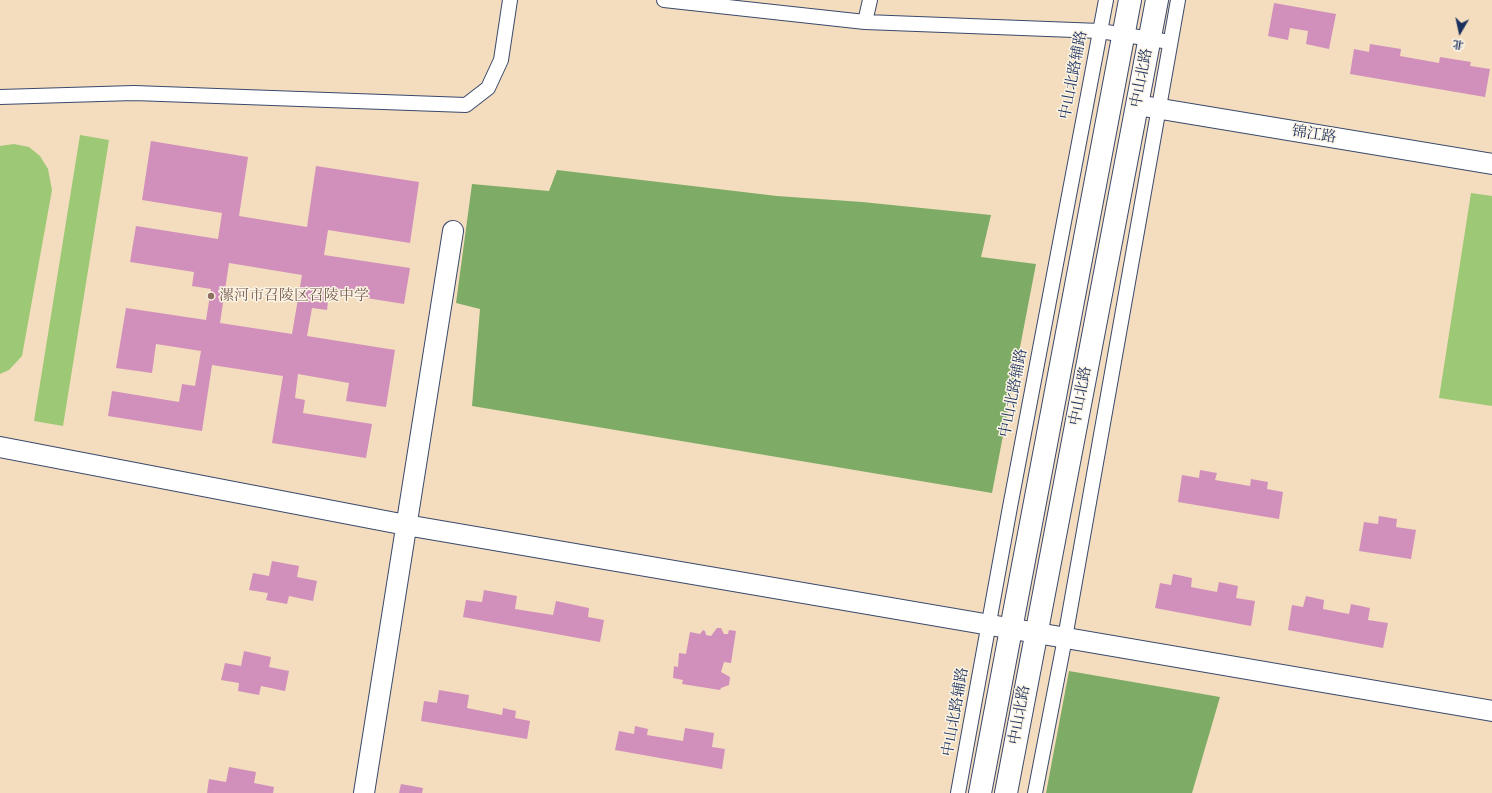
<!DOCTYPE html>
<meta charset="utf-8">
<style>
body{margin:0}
#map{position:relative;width:1492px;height:793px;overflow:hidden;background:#f3ddbe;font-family:"IM FELL French Canon","Noto Serif SC",serif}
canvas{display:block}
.north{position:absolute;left:1440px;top:12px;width:40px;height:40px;-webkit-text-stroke:3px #fcf5e5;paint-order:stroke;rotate:189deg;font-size:11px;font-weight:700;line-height:16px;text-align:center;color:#1b2f5e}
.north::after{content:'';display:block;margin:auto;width:14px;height:18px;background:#1b2f5e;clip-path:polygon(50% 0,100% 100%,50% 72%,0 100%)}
</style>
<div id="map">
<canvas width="1492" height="793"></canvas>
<div class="north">北</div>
</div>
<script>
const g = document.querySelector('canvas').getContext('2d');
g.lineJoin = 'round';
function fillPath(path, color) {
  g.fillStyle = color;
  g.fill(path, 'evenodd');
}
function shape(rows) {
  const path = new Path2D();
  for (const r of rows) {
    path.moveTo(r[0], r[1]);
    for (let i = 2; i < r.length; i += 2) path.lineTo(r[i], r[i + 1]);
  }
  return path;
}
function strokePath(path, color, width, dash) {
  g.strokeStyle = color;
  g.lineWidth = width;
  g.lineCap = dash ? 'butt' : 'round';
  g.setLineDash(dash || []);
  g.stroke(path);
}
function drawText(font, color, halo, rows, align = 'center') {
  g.font = font + ' "IM FELL French Canon","Noto Serif SC",serif';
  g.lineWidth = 3;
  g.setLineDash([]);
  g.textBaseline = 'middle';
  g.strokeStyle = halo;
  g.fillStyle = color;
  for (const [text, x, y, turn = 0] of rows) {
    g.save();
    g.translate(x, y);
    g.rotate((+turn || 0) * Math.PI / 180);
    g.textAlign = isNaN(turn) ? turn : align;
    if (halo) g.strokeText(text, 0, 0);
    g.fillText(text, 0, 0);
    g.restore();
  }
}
const green = shape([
 [80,135,109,140,63,426,34,421],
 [14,144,29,147,40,156,48,169,52,190,22,356,9,370,0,374,0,146],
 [1471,193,1492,196,1492,406,1439,398]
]);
const forest = shape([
 [557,170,777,196,862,202,991,215,981,257,1036,264,992,493,472,406,480,309,456,303,472,184,549,191],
 [1069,671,1220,697,1192,793,1046,793]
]);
const building = shape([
 [1274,3,1336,14,1329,49,1306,44,1308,31,1290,28,1288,40,1268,36],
 [1370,44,1401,49,1400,56,1439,63,1440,57,1471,62,1470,66,1490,69,1485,97,1350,74,1354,49,1369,52],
 [151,141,248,157,239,216,307,227,316,166,419,182,410,243,328,230,324,255,410,268,404,304,329,292,327,310,312,308,307,336,395,350,386,407,346,401,349,383,298,374,295,398,305,400,303,413,372,424,366,458,272,443,283,376,212,365,202,431,108,416,112,391,179,402,182,384,195,386,201,351,156,344,152,373,116,368,126,308,206,320,211,289,192,286,194,272,130,262,136,226,218,239,222,213,142,200],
 [229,263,302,275,292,334,220,323],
 [1200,470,1217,473,1215,480,1250,486,1251,479,1268,482,1267,489,1283,492,1279,519,1178,502,1182,475,1199,478],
 [1379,516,1397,519,1396,527,1416,530,1411,559,1359,551,1364,522,1378,524],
 [272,561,299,566,297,577,317,581,313,601,289,596,287,604,266,600,268,593,249,590,253,573,269,576],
 [1173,574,1192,578,1191,587,1217,592,1219,582,1238,586,1236,598,1255,601,1251,626,1155,608,1160,583,1171,585],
 [484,590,517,596,515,609,553,615,556,601,589,608,588,617,604,620,600,642,463,617,466,600,482,602],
 [1306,596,1324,600,1323,609,1349,614,1351,604,1370,608,1368,620,1388,623,1383,648,1288,630,1292,605,1303,607],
 [717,628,721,628,724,634,728,634,729,630,736,631,731,663,724,662,721,672,730,677,729,685,721,688,720,690,682,684,683,680,673,678,674,666,678,667,679,653,686,654,690,632,700,634,703,630,705,631,706,635,711,636],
 [244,651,271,657,269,667,289,671,285,691,261,686,259,695,238,691,239,683,221,680,225,663,241,666],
 [439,690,469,695,467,708,502,715,503,708,516,711,515,718,530,721,527,739,421,721,424,701,437,703],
 [635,726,648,729,647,735,683,741,685,728,714,733,712,747,725,749,722,769,615,750,619,731,634,734],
 [229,767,256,772,254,783,274,787,273,793,207,793,209,779,226,782],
 [401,784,423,788,422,793,399,793]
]);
const street = shape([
 [664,0,865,22,1100,31,1170,42],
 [865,22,870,0],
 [0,97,134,93,466,105,488,88,501,60,510,0],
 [958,793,1010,507,1106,0],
 [1035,793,1065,638,1178,0]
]);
const secondary = shape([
 [1137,105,1492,164],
 [0,447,406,525,1492,711],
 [364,793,453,231]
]);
const primary = shape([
 [980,793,1130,0],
 [1006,793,1157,0]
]);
const markers = [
 [211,296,4,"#8d6e63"]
];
const streetNames = [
 ["中山北路辅路",1074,75,-79],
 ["中山北路",1142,78,-79],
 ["锦江路",1314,135,9],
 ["中山北路辅路",1014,393,-79],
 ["中山北路",1081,396,-79],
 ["中山北路辅路",956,712,-80],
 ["中山北路",1020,715,-80]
];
const educationNames = [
 ["漯河市召陵区召陵中学",219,296]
];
fillPath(green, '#9dc875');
fillPath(forest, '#7eac66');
fillPath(building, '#d18fbb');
strokePath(street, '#3b496c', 16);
strokePath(secondary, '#3b496c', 22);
strokePath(primary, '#3b496c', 24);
strokePath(street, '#fff', 14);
strokePath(secondary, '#fff', 20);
strokePath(primary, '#fff', 22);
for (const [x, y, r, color] of markers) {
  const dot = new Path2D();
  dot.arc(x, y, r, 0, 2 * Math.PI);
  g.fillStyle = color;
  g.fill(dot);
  strokePath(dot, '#fcf5e5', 1.5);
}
drawText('15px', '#1b2f5e', '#fcf5e5', streetNames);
drawText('15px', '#785e54', '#fcf5e5', educationNames, 'left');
</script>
